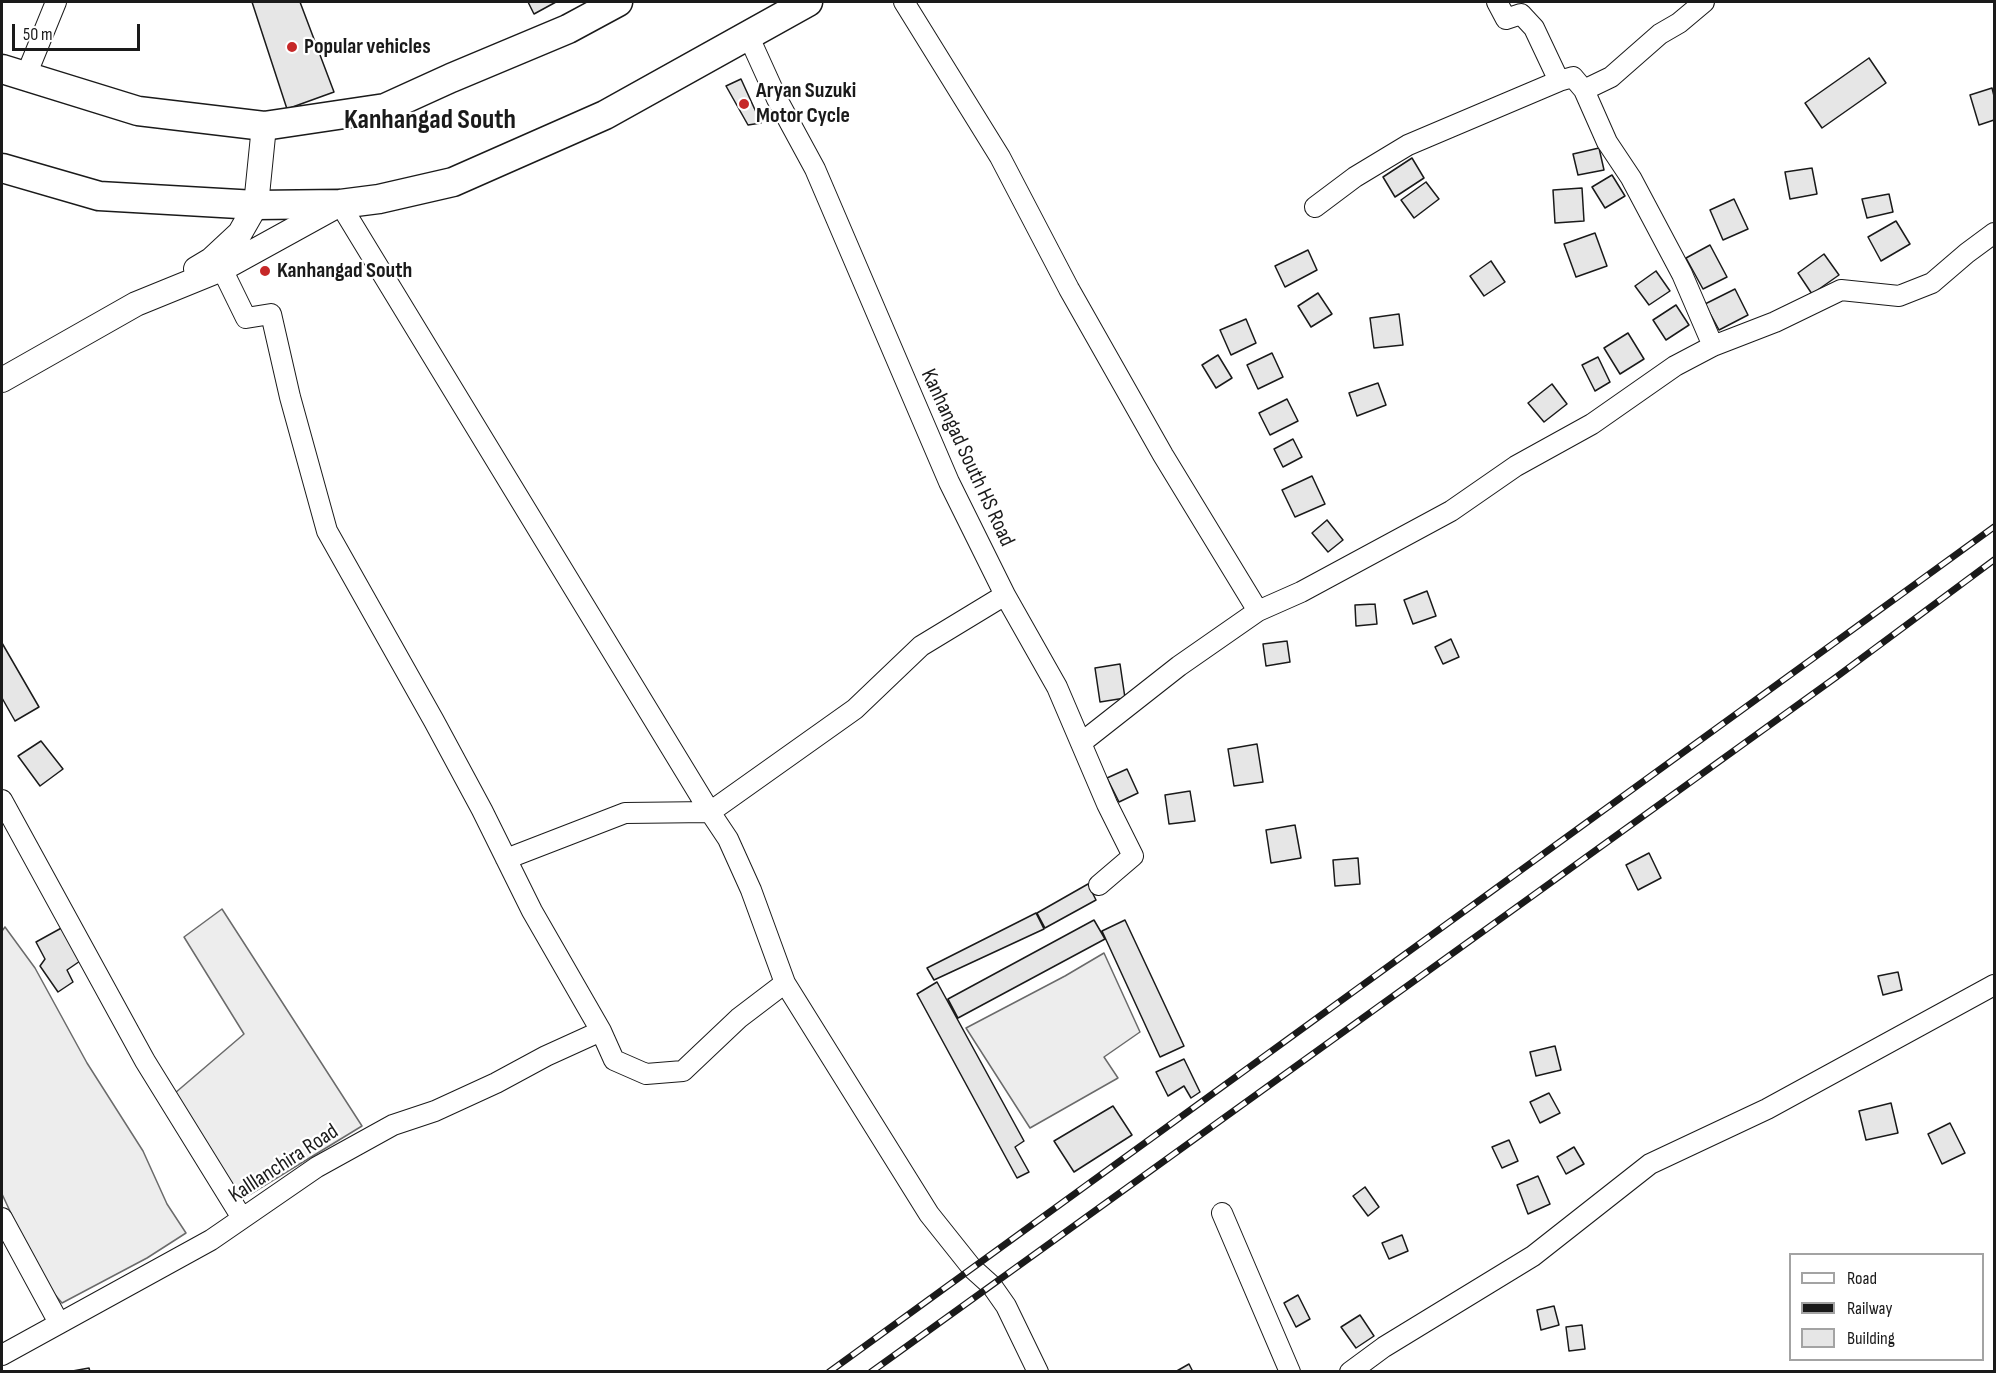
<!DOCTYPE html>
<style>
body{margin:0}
#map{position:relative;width:1996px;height:1373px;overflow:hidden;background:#fff;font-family:"Sofia Sans Condensed",sans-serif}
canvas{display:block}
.frame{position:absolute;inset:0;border:3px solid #1a1a1a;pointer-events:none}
.legend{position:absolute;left:1789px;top:1253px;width:195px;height:108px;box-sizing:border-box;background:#fff;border:2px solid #a3a3a3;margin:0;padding:8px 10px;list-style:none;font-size:18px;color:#1a1a1a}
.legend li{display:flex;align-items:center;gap:12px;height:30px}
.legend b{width:30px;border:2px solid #a3a3a3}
.scale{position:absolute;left:12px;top:24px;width:128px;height:27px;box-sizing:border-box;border:3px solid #1a1a1a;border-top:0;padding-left:8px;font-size:18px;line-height:21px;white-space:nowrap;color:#1a1a1a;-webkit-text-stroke:4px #fff;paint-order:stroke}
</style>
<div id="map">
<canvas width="1996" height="1373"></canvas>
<div class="frame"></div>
<ul class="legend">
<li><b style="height:8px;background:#fff"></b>Road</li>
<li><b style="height:8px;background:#1a1a1a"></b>Railway</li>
<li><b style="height:16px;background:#e6e6e6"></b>Building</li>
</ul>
<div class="scale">50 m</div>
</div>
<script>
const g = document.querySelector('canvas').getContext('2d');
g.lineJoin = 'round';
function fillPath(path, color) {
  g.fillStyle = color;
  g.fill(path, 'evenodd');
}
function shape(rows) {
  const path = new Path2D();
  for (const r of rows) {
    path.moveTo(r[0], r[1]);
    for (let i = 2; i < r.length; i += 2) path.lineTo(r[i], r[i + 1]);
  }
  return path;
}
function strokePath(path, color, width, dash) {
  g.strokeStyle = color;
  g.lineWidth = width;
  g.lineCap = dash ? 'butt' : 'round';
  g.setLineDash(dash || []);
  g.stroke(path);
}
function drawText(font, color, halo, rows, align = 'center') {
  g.font = font + ' "Sofia Sans Condensed",sans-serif';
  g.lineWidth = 4.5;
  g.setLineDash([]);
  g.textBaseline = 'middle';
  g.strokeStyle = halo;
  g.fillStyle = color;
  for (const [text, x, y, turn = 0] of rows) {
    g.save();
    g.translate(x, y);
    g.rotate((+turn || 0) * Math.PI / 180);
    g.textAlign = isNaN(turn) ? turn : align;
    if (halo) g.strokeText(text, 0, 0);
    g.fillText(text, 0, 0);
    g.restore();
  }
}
const built = shape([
 [222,909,362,1126,239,1201,175,1093,244,1034,184,937,222,909],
 [5,927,35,968,87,1063,143,1151,167,1204,186,1233,147,1258,62,1303,41,1278,2,1194,2,931,5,927],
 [1104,953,1140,1032,1104,1057,1118,1078,1030,1128,966,1028,1065,976,1104,953]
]);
const building = shape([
 [252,2,300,2,334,92,287,109,252,2],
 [528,2,556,2,534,14,528,2],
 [1869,58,1886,83,1822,128,1805,103,1869,58],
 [741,79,761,123,748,125,726,86,741,79],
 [1992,88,1994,96,1994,120,1979,125,1970,95,1992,88],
 [1599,148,1604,170,1578,175,1573,154,1599,148],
 [1412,158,1424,178,1395,197,1383,177,1412,158],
 [1812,168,1817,194,1790,199,1785,172,1812,168],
 [1612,175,1625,196,1605,208,1592,187,1612,175],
 [1426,182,1439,199,1414,218,1401,200,1426,182],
 [1582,188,1584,221,1555,223,1553,190,1582,188],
 [1889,194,1893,212,1867,218,1862,199,1889,194],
 [1734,199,1748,229,1723,240,1710,210,1734,199],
 [1896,221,1910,244,1881,261,1868,237,1896,221],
 [1595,233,1607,266,1576,277,1564,244,1595,233],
 [1710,245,1727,277,1703,289,1686,258,1710,245],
 [1308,250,1317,270,1285,287,1275,266,1308,250],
 [1824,254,1839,275,1812,294,1798,273,1824,254],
 [1491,261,1505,282,1484,296,1470,276,1491,261],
 [1656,271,1670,291,1649,305,1635,286,1656,271],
 [1735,289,1748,315,1719,330,1705,304,1735,289],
 [1318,293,1332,314,1311,327,1298,306,1318,293],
 [1676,305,1689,325,1666,340,1653,320,1676,305],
 [1399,314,1403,345,1374,348,1370,318,1399,314],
 [1246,319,1256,343,1231,355,1220,330,1246,319],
 [1628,333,1644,359,1620,374,1604,348,1628,333],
 [1272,353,1283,377,1258,389,1247,365,1272,353],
 [1218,355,1232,378,1216,388,1202,365,1218,355],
 [1598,357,1610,382,1595,391,1582,365,1598,357],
 [1378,383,1386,405,1357,416,1349,393,1378,383],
 [1552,384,1567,404,1544,422,1528,403,1552,384],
 [1287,399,1298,421,1270,435,1259,413,1287,399],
 [1293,439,1302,457,1283,467,1274,449,1293,439],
 [1312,476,1325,504,1295,517,1282,490,1312,476],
 [1327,520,1343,540,1328,552,1312,533,1327,520],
 [1427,591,1436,616,1413,624,1404,600,1427,591],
 [1375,604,1377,624,1356,626,1355,605,1375,604],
 [1451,639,1459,657,1443,664,1435,647,1451,639],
 [1287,641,1290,662,1266,666,1263,644,1287,641],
 [2,643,39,707,15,721,2,698,2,643],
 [1120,664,1125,698,1100,702,1095,668,1120,664],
 [41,741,63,769,40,786,18,756,41,741],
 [1257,744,1263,782,1234,786,1228,749,1257,744],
 [1127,769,1138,793,1119,802,1107,778,1127,769],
 [1190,791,1195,821,1169,824,1165,795,1190,791],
 [1295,825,1301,858,1271,863,1266,830,1295,825],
 [1649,853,1661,878,1638,890,1626,865,1649,853],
 [1358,858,1360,884,1335,886,1333,860,1358,858],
 [1088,884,1096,900,1045,928,1037,913,1088,884],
 [1036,913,1044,929,934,980,927,968,1036,913],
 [1094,920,1105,939,958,1018,948,999,1094,920],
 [1125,920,1184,1046,1160,1057,1102,931,1125,920],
 [65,926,83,959,67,970,73,982,58,992,40,966,45,959,36,942,65,926],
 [1898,972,1902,990,1883,995,1878,976,1898,972],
 [937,982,1024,1141,1015,1147,1029,1172,1017,1178,917,994,937,982],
 [1555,1046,1561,1070,1536,1076,1530,1052,1555,1046],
 [1184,1059,1200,1092,1191,1098,1184,1086,1168,1096,1156,1072,1184,1059],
 [1549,1093,1560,1113,1540,1123,1530,1102,1549,1093],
 [1891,1103,1898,1133,1866,1140,1859,1111,1891,1103],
 [1113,1106,1132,1135,1074,1172,1054,1141,1113,1106],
 [1950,1123,1965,1153,1942,1164,1928,1134,1950,1123],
 [1509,1140,1518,1161,1502,1168,1492,1147,1509,1140],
 [1574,1147,1584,1164,1566,1174,1557,1157,1574,1147],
 [1538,1176,1550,1204,1528,1214,1517,1185,1538,1176],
 [1365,1187,1379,1207,1368,1216,1353,1196,1365,1187],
 [1402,1235,1408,1251,1389,1259,1382,1243,1402,1235],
 [1298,1295,1310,1319,1296,1327,1284,1303,1298,1295],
 [1554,1306,1559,1325,1541,1330,1537,1310,1554,1306],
 [1360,1315,1374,1336,1356,1348,1341,1327,1360,1315],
 [1582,1325,1585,1349,1569,1351,1566,1327,1582,1325],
 [1189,1364,1193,1372,1175,1372,1189,1364],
 [89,1368,90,1372,67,1372,89,1368]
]);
const minor = shape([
 [904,2,1000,157,1069,289,1163,455,1258,611],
 [1497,2,1506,19,1521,14,1534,28,1559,81,1573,77,1584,90,1607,142,1631,178,1682,274,1713,346],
 [748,35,777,99,815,169,949,482,1005,595,1057,687,1107,804,1133,856,1099,885],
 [25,78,56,2],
 [1584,90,1611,77,1660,34,1679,23,1704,2],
 [340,204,710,812,728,839,751,890,785,983],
 [1315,207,1355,177,1408,145,1559,81],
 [222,269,246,318,271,314,290,397,327,531,434,721,482,810,532,911,601,1031,614,1060,646,1074,683,1071,739,1018,785,983,929,1214,972,1268,992,1286,1006,1306,1038,1372],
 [1081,743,1179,666,1258,611,1301,592,1451,511,1516,466,1592,424,1675,366,1713,346,1775,322,1841,290,1899,296,1932,283,1967,253,1994,233],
 [2,800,145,1061,242,1218],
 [506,859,625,813,710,812,855,709,921,646,1005,595],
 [1222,1213,1290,1372],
 [2,1218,59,1323],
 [2,1355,211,1240,317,1167,393,1125,435,1111,496,1083,546,1056,601,1031],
 [1350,1372,1384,1347,1533,1256,1650,1164,1767,1109,1994,985]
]);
const major = shape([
 [196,269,211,260,240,233,256,205,264,126],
 [2,380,136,304,222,269,340,204]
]);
const highway = shape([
 [2,69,138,111,264,126,385,108,451,78,568,29,618,2],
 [2,168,99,196,256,205,340,204,379,199,453,182,605,115,808,2]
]);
const rail = shape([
 [829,1372,1994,527],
 [871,1372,1835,678,1994,560]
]);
const markers = [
 [292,47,6,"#c62828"],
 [744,104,6,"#c62828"],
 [265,271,6,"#c62828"]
];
const poiNames = [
 ["Popular vehicles",304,47],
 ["Aryan Suzuki",756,91],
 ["Motor Cycle",756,116],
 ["Kanhangad South",277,271]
];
const streetNames = [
 ["Kanhangad South HS Road",967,458,65],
 ["Kalllanchira Road",284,1164,-33]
];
const districtNames = [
 ["Kanhangad South",430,121]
];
fillPath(built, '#ededed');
strokePath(built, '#6a6a6a', 1.5);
fillPath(building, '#e6e6e6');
strokePath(building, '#1a1a1a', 1.5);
strokePath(minor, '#1a1a1a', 22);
strokePath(major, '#1a1a1a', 26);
strokePath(highway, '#1a1a1a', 31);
strokePath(minor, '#fff', 20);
strokePath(major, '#fff', 24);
strokePath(highway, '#fff', 28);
strokePath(rail, '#1a1a1a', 7);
strokePath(rail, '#fff', 4.5, [14]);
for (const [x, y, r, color] of markers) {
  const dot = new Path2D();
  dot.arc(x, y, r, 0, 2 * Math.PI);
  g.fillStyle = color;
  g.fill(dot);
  strokePath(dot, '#fff', 2);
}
drawText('bold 22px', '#1a1a1a', '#fff', poiNames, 'left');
drawText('22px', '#1a1a1a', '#fff', streetNames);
drawText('bold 28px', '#1a1a1a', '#fff', districtNames);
</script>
